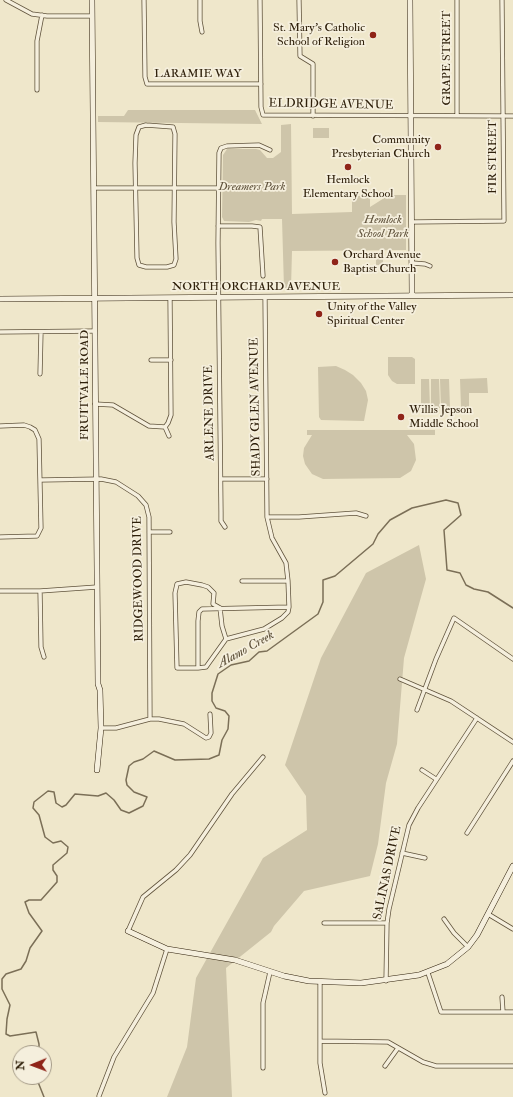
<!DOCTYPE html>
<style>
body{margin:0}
#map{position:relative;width:513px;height:1097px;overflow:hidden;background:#efe7cb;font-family:"IM FELL Double Pica",serif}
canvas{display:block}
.north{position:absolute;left:12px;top:1045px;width:40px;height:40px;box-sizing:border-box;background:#f5efdd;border:1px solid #a69c89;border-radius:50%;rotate:269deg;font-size:11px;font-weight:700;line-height:16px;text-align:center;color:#2f200b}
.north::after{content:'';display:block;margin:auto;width:14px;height:18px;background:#8f2418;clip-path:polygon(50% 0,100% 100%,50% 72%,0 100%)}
</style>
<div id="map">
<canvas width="513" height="1097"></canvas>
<div class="north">N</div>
</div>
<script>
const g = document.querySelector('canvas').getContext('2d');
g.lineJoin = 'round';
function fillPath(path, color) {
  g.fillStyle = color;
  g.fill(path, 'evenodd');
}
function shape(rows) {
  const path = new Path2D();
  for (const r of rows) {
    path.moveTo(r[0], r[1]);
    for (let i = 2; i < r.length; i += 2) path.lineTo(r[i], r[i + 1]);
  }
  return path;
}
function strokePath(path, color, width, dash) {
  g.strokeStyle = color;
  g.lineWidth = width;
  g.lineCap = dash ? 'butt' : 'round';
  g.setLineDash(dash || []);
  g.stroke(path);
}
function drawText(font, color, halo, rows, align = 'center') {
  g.font = font + ' "IM FELL Double Pica",serif';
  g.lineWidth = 3.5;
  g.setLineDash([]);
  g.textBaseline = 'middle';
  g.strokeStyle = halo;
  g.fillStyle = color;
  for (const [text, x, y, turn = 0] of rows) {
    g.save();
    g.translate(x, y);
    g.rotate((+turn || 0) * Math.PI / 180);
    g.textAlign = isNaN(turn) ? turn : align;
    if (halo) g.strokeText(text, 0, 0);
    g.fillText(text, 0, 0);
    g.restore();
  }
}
const green = shape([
 [128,110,255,110,262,124,98,122,98,116,124,116],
 [291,124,292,214,352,212,352,196,370,196,370,207,389,195,406,195,406,250,292,251,291,288,284,288,282,219,262,219,261,221,256,220,249,222,224,221,222,217,223,155,227,149,256,149,260,150,267,158,273,158,281,152,281,125],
 [313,128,329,128,329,138,313,138],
 [376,252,383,252,383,265,376,265],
 [388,357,412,357,415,359,415,384,397,384,392,381,388,375],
 [336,366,345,370,353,375,361,383,366,391,368,400,364,421,321,420,319,417,318,367],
 [487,378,488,393,469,393,469,407,461,407,460,379],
 [421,379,429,379,430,408,421,408],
 [431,379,439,379,440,408,431,408],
 [440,379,449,379,450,408,441,408],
 [307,430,435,430,435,435,407,435,414,444,416,460,411,471,400,478,323,479,312,474,305,464,303,456,304,448,312,435,307,435],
 [419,545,426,579,404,658,397,744,386,783,378,844,370,876,304,891,274,926,271,932,226,968,232,1097,167,1097,187,1047,196,978,263,858,307,830,306,796,285,765,321,658,366,573]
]);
const stream = shape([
 [39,1053,39,1044,36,1032,10,1036,6,1034,7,1019,10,1005,2,989,2,979,6,974,21,969,26,961,30,948,42,931,29,913,25,902,29,900,41,900,57,882,57,876,53,870,53,865,67,853,68,847,61,841,53,843,45,837,39,815,33,808,34,802,48,791,54,792,56,803,62,807,66,805,75,794,98,796,106,793,114,800,121,810,129,813,143,806,147,797,134,792,127,785,126,780,129,766,134,762,143,759,154,751,175,760,209,759,219,755,222,740,228,729,229,716,225,711,216,708,212,701,212,693,218,674,231,665,249,661,259,652,267,651,318,614,323,602,323,580,335,576,373,544,378,534,390,520,412,508,446,500,458,503,461,515,444,530,447,570,460,573,466,585,474,589,488,592,513,608],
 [36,1077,44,1097]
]);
const street = shape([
 [6,0,32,14,47,16,92,16],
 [144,0,145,77,147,84,261,84],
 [200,0,200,21,202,32],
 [260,0,261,107,263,115,513,116],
 [299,0,300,56,313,64,313,116],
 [457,0,457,116],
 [37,90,37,41,42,15],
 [146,125,173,127,175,134,174,222,176,259,174,265,167,267,146,267,139,265,137,258,135,163,136,135,139,127,146,125],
 [94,188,220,188],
 [412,222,504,221,502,0],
 [218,226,252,226,260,227,263,276],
 [412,263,425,264,430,266],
 [265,297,267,517,272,538,286,563,288,581,289,607,288,612,282,618,264,629,226,639,206,667,198,668,198,621,199,612,202,609,289,607],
 [0,332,95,331],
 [151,360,171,360],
 [40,374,41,332],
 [95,404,113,405,149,426,165,427,168,423,171,415,170,298],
 [0,426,24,425,30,427,35,430,39,439,41,528,37,536,0,537],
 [165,427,169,436],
 [221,479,267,479],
 [41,480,101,479,116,482,138,496,146,505,149,517,150,719],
 [267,517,299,517,356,513,366,516],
 [225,527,221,521,221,512,218,243,219,153,221,148,227,146,259,145,270,150],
 [149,532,170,532],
 [242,581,288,581],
 [0,591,40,591,97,587],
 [40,591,41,647,44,657],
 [198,668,177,668,175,593,177,584,186,582,202,585,208,587,214,593,213,604,220,608,222,626,226,639],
 [400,679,451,701,513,742],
 [417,710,436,659,454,618,513,659],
 [101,728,116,728,150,719,159,719,184,724,206,738,209,737,211,733,210,714],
 [422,770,436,779],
 [467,833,513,761],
 [402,853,425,858],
 [488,914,513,929],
 [444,919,454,933,468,947],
 [324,923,387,923],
 [128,931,143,897,176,870,190,855,232,794,263,757],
 [428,973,441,1012,513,1012],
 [386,981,387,923,389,909,409,825,418,808,477,718],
 [320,983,320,1063,325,1093],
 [502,997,503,1012],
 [320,1041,388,1042,423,1062,436,1066,513,1066],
 [385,1066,398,1048],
 [263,1068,263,1003,270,972],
 [99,1096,114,1057,153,993,167,949]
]);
const secondary = shape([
 [92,0,98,684,100,690,101,728,97,770],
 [410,0,412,296],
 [0,299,513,295],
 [128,931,167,949,235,960,284,976,309,981,361,983,419,975,447,964,468,947,477,935,513,866]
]);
const markers = [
 [373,35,4,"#8f2418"],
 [438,147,4,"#8f2418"],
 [348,167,4,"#8f2418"],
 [335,262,4,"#8f2418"],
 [319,314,4,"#8f2418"],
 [401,417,4,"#8f2418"]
];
const poiNames = [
 ["St. Mary's Catholic",365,28,"right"],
 ["School of Religion",365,42,"right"],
 ["Community",430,140,"right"],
 ["Presbyterian Church",430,154,"right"],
 ["Hemlock",348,180,"center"],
 ["Elementary School",348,194,"center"],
 ["Orchard Avenue",343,255],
 ["Baptist Church",343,269],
 ["Unity of the Valley",327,307],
 ["Spiritual Center",327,321],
 ["Willis Jepson",409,410],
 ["Middle School",409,424]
];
const streetNames = [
 ["GRAPE STREET",447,58,-90],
 ["LARAMIE WAY",198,74],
 ["ELDRIDGE AVENUE",331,105,1],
 ["FIR STREET",493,157,-90],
 ["NORTH ORCHARD AVENUE",256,287],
 ["FRUITVALE ROAD",85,385,-90],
 ["SHADY GLEN AVENUE",256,407,-91],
 ["ARLENE DRIVE",210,413,-91],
 ["RIDGEWOOD DRIVE",139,579,-91],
 ["SALINAS DRIVE",388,873,-78]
];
const parkNames = [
 ["Dreamers Park",252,187],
 ["Hemlock",383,220],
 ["School Park",383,234]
];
const waterNames = [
 ["Alamo Creek",246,650,-29]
];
fillPath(green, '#cec5aa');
strokePath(stream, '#7b6f57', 1.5);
strokePath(street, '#5f523b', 5);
strokePath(secondary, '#2f200b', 6);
strokePath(street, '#f5efdd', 3.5);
strokePath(secondary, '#f5efdd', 5);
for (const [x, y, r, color] of markers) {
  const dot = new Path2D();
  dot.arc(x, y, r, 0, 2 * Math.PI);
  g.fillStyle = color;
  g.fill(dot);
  strokePath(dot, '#f5efdd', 1.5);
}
drawText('12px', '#2f200b', '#f5efdd', poiNames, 'left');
drawText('12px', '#2f200b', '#f5efdd', streetNames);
drawText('italic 12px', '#5f523b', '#f5efdd', parkNames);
drawText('italic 13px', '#5b4e37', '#f5efdd', waterNames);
</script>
